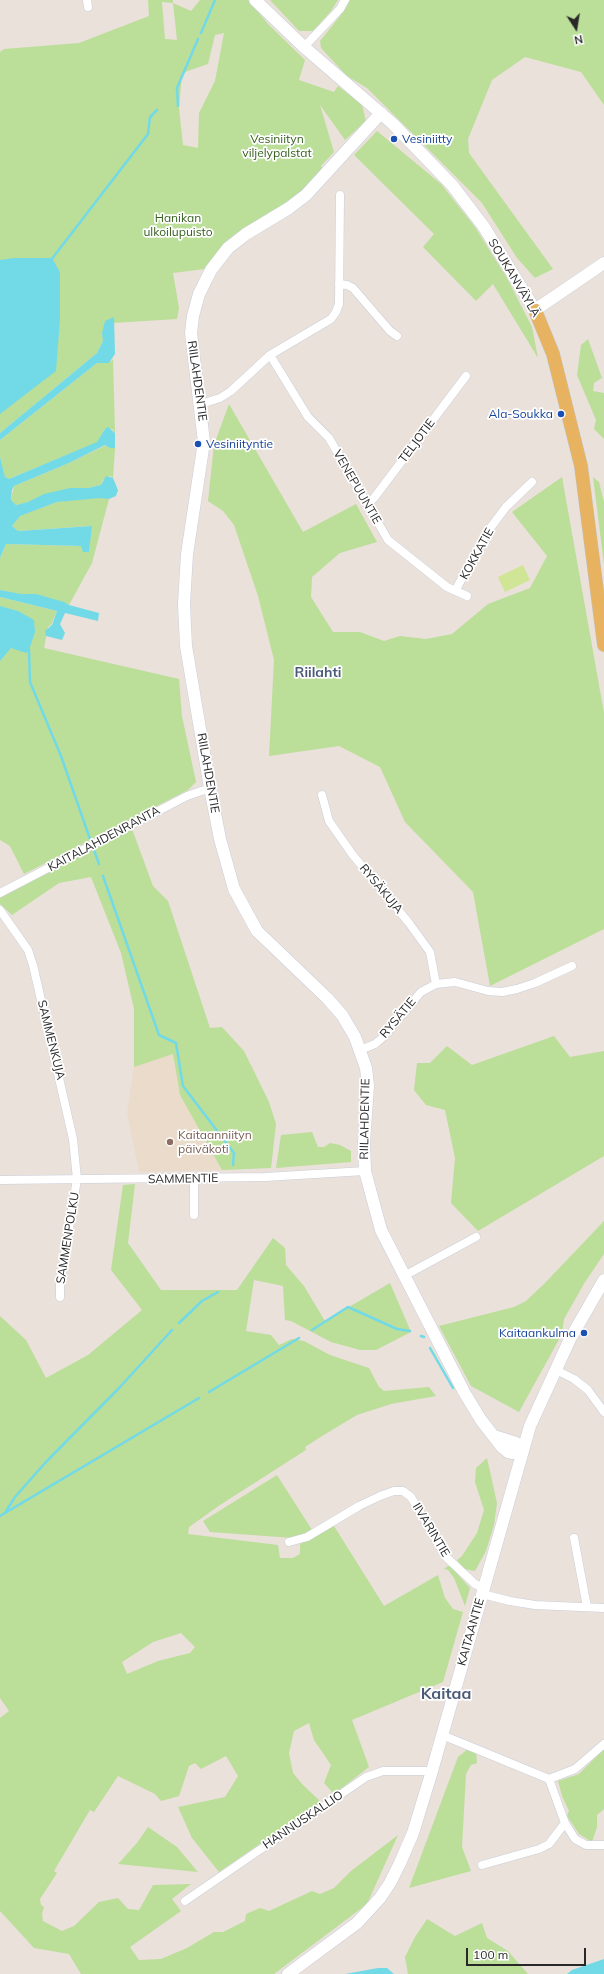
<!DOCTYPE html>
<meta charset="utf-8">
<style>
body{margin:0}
#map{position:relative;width:604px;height:1974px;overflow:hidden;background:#eae1da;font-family:Mulish,sans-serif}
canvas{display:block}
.north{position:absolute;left:556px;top:8px;width:40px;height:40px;-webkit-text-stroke:3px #fff;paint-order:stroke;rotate:168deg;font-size:11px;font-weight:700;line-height:16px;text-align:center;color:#282828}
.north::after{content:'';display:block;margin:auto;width:14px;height:18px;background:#282828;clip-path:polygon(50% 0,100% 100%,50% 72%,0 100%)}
.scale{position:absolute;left:466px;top:1948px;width:120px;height:18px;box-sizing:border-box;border:2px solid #282828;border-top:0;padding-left:5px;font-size:12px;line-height:14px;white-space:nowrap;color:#282828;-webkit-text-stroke:3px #fff;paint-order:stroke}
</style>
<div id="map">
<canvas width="604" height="1974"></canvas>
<div class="north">N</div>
<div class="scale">100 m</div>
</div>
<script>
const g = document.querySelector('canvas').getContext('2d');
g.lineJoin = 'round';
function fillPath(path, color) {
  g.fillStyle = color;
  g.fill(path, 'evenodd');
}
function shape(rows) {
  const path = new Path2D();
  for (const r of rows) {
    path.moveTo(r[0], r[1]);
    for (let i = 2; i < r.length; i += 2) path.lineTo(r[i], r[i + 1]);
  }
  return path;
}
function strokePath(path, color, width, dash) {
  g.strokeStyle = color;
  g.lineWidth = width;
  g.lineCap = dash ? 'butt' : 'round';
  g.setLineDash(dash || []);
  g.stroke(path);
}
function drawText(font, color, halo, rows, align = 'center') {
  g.font = font + ' Mulish,sans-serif';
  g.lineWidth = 3.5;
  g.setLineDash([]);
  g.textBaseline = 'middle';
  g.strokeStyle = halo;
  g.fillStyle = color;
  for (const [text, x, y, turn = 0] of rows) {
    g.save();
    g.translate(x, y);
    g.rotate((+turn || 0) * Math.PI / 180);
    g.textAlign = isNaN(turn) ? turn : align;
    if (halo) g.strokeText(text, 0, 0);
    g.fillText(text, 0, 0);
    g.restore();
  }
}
const education = shape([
 [173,1054,180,1095,222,1170,139,1172,127,1113,134,1067]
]);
const green = shape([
 [148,0,173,0,173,3,191,11,200,0,249,0,268,24,305,60,299,80,334,92,338,86,362,105,366,121,345,140,320,105,334,152,321,166,323,170,298,195,221,249,205,269,173,273,179,308,177,319,113,323,113,342,103,341,97,353,0,433,0,52,4,49,79,43,149,16],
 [162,2,173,3,177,40,165,39],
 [224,33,215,81,199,113,198,148,183,145,179,108,182,73,208,64,215,35],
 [270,0,338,0,331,11,313,31,299,31],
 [350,0,604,0,604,105,581,72,525,57,492,80,468,139,469,153,553,269,535,278,517,258,482,203,367,88,347,76,321,48,320,41,344,11],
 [377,131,441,184,475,227,507,278,532,327,538,358,493,284,476,301,423,247,434,234,354,155],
 [588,339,602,378,594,383,593,391,604,393,604,439,594,429,596,420,577,375,581,345],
 [113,359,115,433,112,429,105,429,98,442,16,476,9,479,5,478,0,457,0,440,97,363,109,363],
 [229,404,303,532,356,504,377,542,340,553,312,577,311,597,333,632,360,632,384,641,400,636,426,639,452,634,488,604,530,588,547,556,512,512,562,477,604,713,604,929,490,986,473,892,405,822,380,767,339,746,269,756,274,660,258,596,234,525,223,511,208,501,214,445],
 [106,445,110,448,115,448,113,478,110,476,103,480,101,485,16,505,13,503,11,500,14,486,69,463],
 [593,477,599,482,604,502,604,564],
 [104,495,109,499,92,563,69,605,0,590,0,558,6,544,81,546,89,552,91,526,18,531,12,526,19,516,57,502],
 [0,597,57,611,51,625,48,627,44,648,179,679,182,716,196,782,188,790,24,874,10,846,0,840],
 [132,829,153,886,168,901,210,1028,222,1027,244,1051,269,1102,276,1124,271,1168,222,1170,180,1095,173,1054,134,1067,134,1009,121,953,91,877,59,883,12,915,0,904,0,898],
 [554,1036,570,1057,604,1051,604,1156,478,1231,451,1203,455,1158,445,1110,426,1105,414,1090,417,1063,430,1063,447,1046,472,1065],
 [312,1132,318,1147,324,1147,330,1143,340,1145,351,1151,351,1162,276,1168,281,1135],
 [135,1184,128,1243,161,1290,237,1290,273,1238,285,1248,286,1265,304,1286,325,1321,390,1283,411,1332,376,1350,360,1350,331,1342,291,1321,285,1320,283,1286,254,1280,246,1331,271,1335,279,1345,292,1339,304,1341,330,1355,369,1368,379,1387,384,1391,429,1387,436,1396,391,1404,357,1415,322,1436,305,1447,306,1450,220,1505,189,1527,188,1534,278,1545,280,1558,293,1558,300,1554,300,1544,334,1526,384,1606,438,1575,445,1598,453,1609,463,1612,443,1682,352,1720,369,1767,334,1794,324,1783,331,1765,314,1740,309,1723,294,1731,289,1753,293,1773,302,1784,321,1802,219,1872,192,1838,178,1807,225,1797,238,1776,226,1756,201,1769,195,1763,189,1766,179,1796,161,1801,155,1794,118,1776,94,1812,90,1810,54,1871,57,1873,40,1899,41,1905,44,1907,42,1914,43,1921,62,1931,74,1926,99,1902,118,1898,128,1909,139,1910,153,1885,191,1884,172,1899,181,1911,130,1947,139,1960,161,1959,187,1948,214,1932,223,1932,245,1921,246,1914,260,1908,269,1911,312,1891,320,1894,334,1888,351,1871,398,1835,367,1904,274,1974,81,1974,69,1954,34,1948,0,1911,0,1718,9,1711,0,1698,0,1316,26,1340,46,1378,88,1355,142,1310,111,1270,123,1185],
 [181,1633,195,1647,190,1653,158,1661,127,1674,122,1662,153,1642],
 [604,1221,604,1254,585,1282,564,1319,562,1334,519,1412,471,1386,439,1326,514,1307,526,1301,545,1283],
 [487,1458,497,1503,494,1525,486,1551,475,1571,464,1569,457,1560,462,1556,477,1533,484,1510,475,1482,476,1468],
 [277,1475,312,1530,293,1538,210,1532,203,1521],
 [448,1566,451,1567,470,1588,465,1606,454,1578,448,1570,444,1569],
 [469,1748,476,1752,477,1763,471,1765,466,1774,462,1847,471,1871,409,1888,458,1757],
 [604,1749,604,1809,597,1815,597,1827,592,1842,579,1834,567,1816,569,1811,562,1796,558,1781,579,1774],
 [148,1827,177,1847,198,1872,118,1864,137,1843],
 [427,1919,455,1936,482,1923,487,1938,508,1951,528,1974,408,1974,405,1957,415,1937]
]);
const pitch = shape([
 [523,565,530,580,505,592,498,577]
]);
const water = shape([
 [14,258,52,258,60,272,60,319,56,371,0,414,0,260],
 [114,317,115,354,109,363,97,363,0,440,0,433,97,353,103,341,102,333,105,321],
 [108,427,115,433,115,448,110,448,105,445,69,463,14,486,12,490,11,500,16,505,28,502,44,494,70,488,88,488,101,485,106,476,113,478,118,490,116,496,109,499,100,498,57,502,20,516,12,526,18,531,92,526,89,552,83,552,81,546,6,544,0,558,0,457,5,477,9,479,97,442,105,429],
 [0,590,21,594,36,594,64,602,69,605,99,613,98,621,65,613,60,624,65,633,62,640,46,636,45,631,52,625,57,611,0,597],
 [0,606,18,611,34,620,35,632,29,650,26,653,11,648,0,661],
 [604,1959,604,1974,567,1974,572,1970],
 [378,1968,387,1968,394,1974,345,1974]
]);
const stream = shape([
 [201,33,215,0],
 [178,106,177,88,198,39],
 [51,260,148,134,150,117,157,110],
 [29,650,30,682,61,756,90,839],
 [94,850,99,864],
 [103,876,159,1035,176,1043,183,1086,234,1153,233,1165],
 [179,1323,202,1301,218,1292],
 [312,1330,348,1307,397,1329,410,1331],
 [421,1336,424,1337],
 [430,1348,453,1388],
 [209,1392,299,1338],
 [5,1513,15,1497,45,1463,120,1387,172,1330],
 [0,1516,199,1398]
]);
const street = shape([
 [87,0,88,7],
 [304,47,340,9,345,0],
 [339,284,347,285,353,288,390,331,397,336],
 [270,355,308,417,329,438,388,540,447,587,467,596],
 [201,404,220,398,231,391,270,355,331,319,336,312,339,304,340,195],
 [367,504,374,498,466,376],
 [455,591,488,531,506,507,532,482],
 [322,795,329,821,352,854,409,923,430,952,436,984],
 [0,893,187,796,210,788],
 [0,910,28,950,33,965,73,1139,77,1179,60,1284,60,1297],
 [360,1050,375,1044,382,1038,421,992,436,984,455,982,488,991,502,992,517,989,535,983,572,966],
 [194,1178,194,1215],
 [0,1180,265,1177,365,1171],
 [404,1276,476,1237],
 [556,1370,574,1379,588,1390,604,1412],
 [574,1538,587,1607],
 [289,1542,307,1537,359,1506,380,1496,394,1491,403,1491,411,1497,446,1557,475,1584,484,1588],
 [482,1594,510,1601,535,1605,604,1608],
 [442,1735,549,1779,575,1769,604,1744],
 [549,1779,565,1823,575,1839,586,1845,604,1845],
 [482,1865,539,1849,549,1844,565,1823],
 [185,1901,366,1777,383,1771,432,1771]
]);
const secondary = shape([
 [255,0,304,47,392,123,452,185,484,227,535,310,604,263],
 [381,113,306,195,289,208,246,234,228,248,211,270,199,294,193,316,191,333,204,442,187,554,184,604,186,646,210,788,220,839,234,889,257,931,327,998,342,1015,355,1037,366,1068,368,1086,364,1142,365,1171,381,1230,464,1392,481,1420,502,1447,508,1452,512,1453,522,1452,516,1443,494,1436],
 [288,1974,357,1923,380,1898,390,1883,400,1863,413,1833,432,1771,530,1426,570,1339,604,1280]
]);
const primary = shape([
 [535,310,553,354,581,466,604,645]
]);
const markers = [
 [394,139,4,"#1a4fb4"],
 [561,414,4,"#1a4fb4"],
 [198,444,4,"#1a4fb4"],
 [170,1142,4,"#8d6e63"],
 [584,1333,4,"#1a4fb4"]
];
const parkNames = [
 ["Vesiniityn",277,139],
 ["viljelypalstat",277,153],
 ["Hanikan",178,218],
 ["ulkoilupuisto",178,232]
];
const transitNames = [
 ["Vesiniitty",402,139],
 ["Ala-Soukka",553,414,"right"],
 ["Vesiniityntie",206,444],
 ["Kaitaankulma",576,1333,"right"]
];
const streetNames = [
 ["SOUKANVÄYLÄ",514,278,59],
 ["RIILAHDENTIE",197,381,82],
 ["TELJOTIE",417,441,-53],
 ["VENEPUUNTIE",357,487,60],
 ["KOKKATIE",477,554,-61],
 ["RIILAHDENTIE",208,773,80],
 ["KAITALAHDENRANTA",104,839,-28],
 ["RYSÄKUJA",381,889,50],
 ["RYSÄTIE",398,1018,-50],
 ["SAMMENKUJA",51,1040,76],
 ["RIILAHDENTIE",365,1119,-89],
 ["SAMMENTIE",183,1179,-1],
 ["SAMMENPOLKU",68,1238,-81],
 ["IIVARINTIE",431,1530,59],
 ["KAITAANTIE",471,1632,-74],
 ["HANNUSKALLIO",303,1820,-34]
];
const educationNames = [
 ["Kaitaanniityn",178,1135],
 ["päiväkoti",178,1149]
];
const quarterNames = [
 ["Riilahti",318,673]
];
const districtNames = [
 ["Kaitaa",446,1694]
];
fillPath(education, '#ebdbca');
fillPath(green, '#bbde99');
fillPath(pitch, '#d0e595');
fillPath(water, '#72dae7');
strokePath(stream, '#72dae7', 2.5);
strokePath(street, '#c9ced9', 9);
strokePath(secondary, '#c9ced9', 13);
strokePath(primary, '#c3c3c3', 14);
strokePath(street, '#fff', 8);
strokePath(secondary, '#fff', 12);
strokePath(primary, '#e8b361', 13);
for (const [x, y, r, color] of markers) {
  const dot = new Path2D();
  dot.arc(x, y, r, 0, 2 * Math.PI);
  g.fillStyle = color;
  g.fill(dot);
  strokePath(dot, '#fff', 1.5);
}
drawText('12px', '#36601d', '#fff', parkNames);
drawText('12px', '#164399', '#fff', transitNames, 'left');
drawText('12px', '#282828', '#fff', streetNames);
drawText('12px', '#785e54', '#fff', educationNames, 'left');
drawText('bold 14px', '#4b5a76', '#fff', quarterNames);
drawText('bold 16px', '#4b5a76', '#fff', districtNames);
</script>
